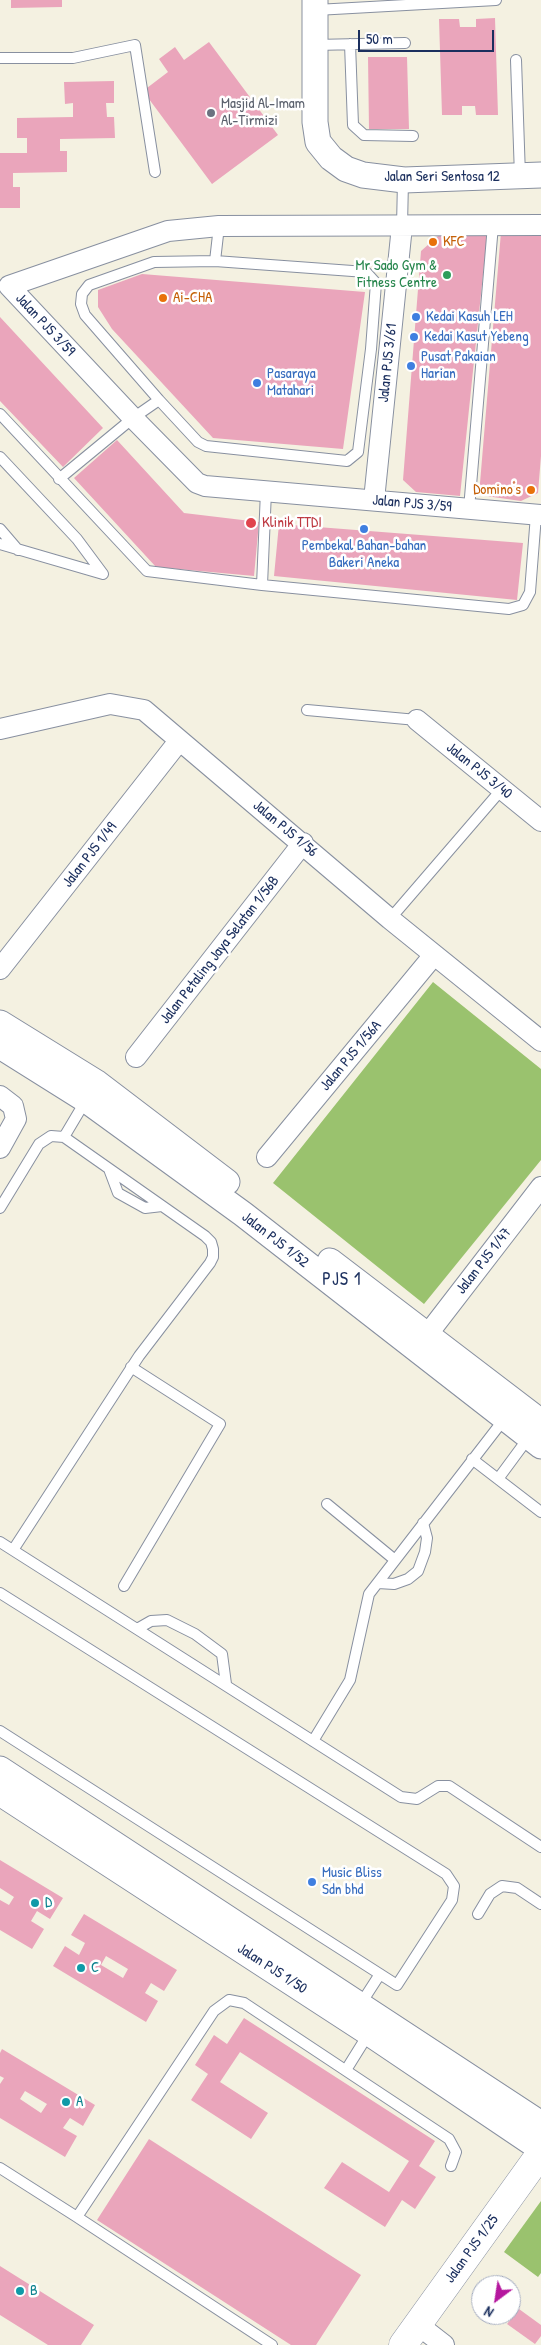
<!DOCTYPE html>
<style>
body{margin:0}
#map{position:relative;width:541px;height:2345px;overflow:hidden;background:#f4f1e1;font-family:"Patrick Hand",sans-serif}
canvas{display:block}
.north{position:absolute;left:471px;top:2275px;width:50px;height:50px;box-sizing:border-box;background:#fff;border:1px solid #a4acbf;border-radius:50%;rotate:211deg;font-size:14px;font-weight:700;line-height:20px;text-align:center;color:#1b2f5e}
.north::after{content:'';display:block;margin:auto;width:18px;height:22px;background:#b5179e;clip-path:polygon(50% 0,100% 100%,50% 72%,0 100%)}
.scale{position:absolute;left:358px;top:30px;width:136px;height:22px;box-sizing:border-box;border:2px solid #1b2f5e;border-top:0;padding-left:6px;font-size:15px;line-height:18px;white-space:nowrap;color:#1b2f5e;-webkit-text-stroke:4px #fff;paint-order:stroke}
</style>
<div id="map">
<canvas width="541" height="2345"></canvas>
<div class="north">N</div>
<div class="scale">50 m</div>
</div>
<script>
const g = document.querySelector('canvas').getContext('2d');
g.lineJoin = 'round';
function fillPath(path, color) {
  g.fillStyle = color;
  g.fill(path, 'evenodd');
}
function shape(rows) {
  const path = new Path2D();
  for (const r of rows) {
    path.moveTo(r[0], r[1]);
    for (let i = 2; i < r.length; i += 2) path.lineTo(r[i], r[i + 1]);
  }
  return path;
}
function strokePath(path, color, width, dash) {
  g.strokeStyle = color;
  g.lineWidth = width;
  g.lineCap = dash ? 'butt' : 'round';
  g.setLineDash(dash || []);
  g.stroke(path);
}
function drawText(font, color, halo, rows, align = 'center') {
  g.font = font + ' "Patrick Hand",sans-serif';
  g.lineWidth = 5;
  g.setLineDash([]);
  g.textBaseline = 'middle';
  g.strokeStyle = halo;
  g.fillStyle = color;
  for (const [text, x, y, turn = 0] of rows) {
    g.save();
    g.translate(x, y);
    g.rotate((+turn || 0) * Math.PI / 180);
    g.textAlign = isNaN(turn) ? turn : align;
    if (halo) g.strokeText(text, 0, 0);
    g.fillText(text, 0, 0);
    g.restore();
  }
}
const green = shape([
 [433,982,541,1069,541,1160,424,1304,273,1183],
 [541,2201,541,2273,538,2277,504,2252]
]);
const building = shape([
 [11,0,62,0,62,7,11,8],
 [495,18,498,115,476,115,475,106,462,106,462,115,442,115,439,19,459,19,460,27,476,27,476,19],
 [209,42,278,135,212,184,143,91,168,72,159,59,175,47,184,60],
 [368,57,407,57,409,129,369,129],
 [114,81,114,103,106,103,107,117,114,117,115,138,60,139,60,151,67,151,67,172,13,173,13,187,20,187,20,208,0,208,0,153,27,153,27,138,17,138,17,118,73,117,73,103,65,104,64,82],
 [501,232,541,232,541,456,538,493,521,501,479,495],
 [438,236,487,236,460,496,416,492,403,480,421,251],
 [142,274,365,292,343,449,213,438,112,329,98,307,98,290],
 [0,317,103,428,63,467,0,401],
 [117,440,184,513,259,522,254,576,156,567,74,478],
 [279,524,523,543,517,600,274,576],
 [0,1860,63,1898,50,1919,37,1911,31,1921,44,1929,32,1949,0,1930,0,1900,9,1905,14,1897,0,1888],
 [84,1914,177,1970,164,1991,151,1983,145,1993,158,2001,146,2022,53,1966,65,1946,79,1955,85,1943,71,1935],
 [106,1956,128,1969,123,1978,101,1965],
 [244,2018,435,2141,419,2166,436,2177,415,2209,402,2200,385,2227,324,2188,342,2162,389,2192,409,2161,240,2052,220,2082,268,2113,251,2139,191,2100,208,2074,195,2065,214,2035,227,2044],
 [2,2049,95,2105,83,2126,70,2118,63,2128,77,2136,65,2157,0,2118,0,2084,4,2078,0,2076,0,2053],
 [25,2091,47,2104,41,2113,20,2099],
 [149,2139,361,2275,316,2345,291,2345,97,2220],
 [0,2266,94,2325,81,2345,48,2345,0,2315],
 [519,2309,541,2325,541,2336,535,2344,507,2324]
]);
const service = shape([
 [316,10,496,0],
 [350,44,353,125,364,135,413,136],
 [315,45,405,43],
 [0,58,73,58,135,45,155,172],
 [516,60,520,176],
 [402,226,403,181],
 [215,261,366,272,376,283,371,349,358,452,347,461,206,446,198,442,159,400,85,315,81,304,82,294,89,285,154,262,215,261],
 [215,261,219,226],
 [0,414,147,571,262,585,509,609,523,605,530,592,536,515],
 [0,457,77,539,103,574,0,544],
 [59,479,133,418,159,400],
 [469,509,493,225],
 [0,529,18,550],
 [262,585,266,491],
 [307,710,417,720],
 [390,919,502,789],
 [64,1137,86,1100],
 [109,1169,118,1193,145,1208,162,1206],
 [0,1208,39,1144,51,1136,64,1137,205,1236,211,1242,213,1249,213,1257,210,1263,139,1356,13,1550],
 [472,1459,541,1512],
 [498,1479,529,1437],
 [327,1504,395,1560],
 [0,1542,401,1797,417,1799,438,1786,449,1786,541,1847],
 [378,1583,394,1584,408,1579,418,1571,425,1552,427,1538,423,1523],
 [124,1586,220,1424,131,1367],
 [0,1593,446,1874,454,1886,452,1900,397,1985,0,1731],
 [137,1629,151,1621,167,1620,195,1634,222,1654,226,1684],
 [313,1741,350,1680,369,1594,505,1418],
 [478,1914,490,1894,502,1886,517,1888,541,1904],
 [360,2005,380,1974],
 [346,2070,369,2033],
 [0,2168,77,2217],
 [272,2345,77,2217,214,2011,229,2000,244,2003,449,2139,456,2152,451,2166]
]);
const minor = shape([
 [541,225,219,226,168,231,9,286,133,418,197,483,205,486,541,515],
 [374,500,402,226],
 [417,720,541,821],
 [0,729,110,704,144,710,390,919,541,1041],
 [0,969,179,741],
 [136,1057,303,843],
 [0,1096,13,1106,16,1119,0,1148],
 [267,1157,434,955],
 [427,1335,541,1187],
 [417,2324,444,2345]
]);
const tertiary = shape([
 [315,0,315,122,318,142,331,158,346,169,363,175,404,180,541,175],
 [0,1023,97,1083,227,1182],
 [0,1046,86,1100,243,1214,541,1446],
 [330,1261,541,1422],
 [0,1769,541,2124],
 [0,1793,369,2033,541,2149]
]);
const secondary = shape([
 [403,2345,541,2153]
]);
const markers = [
 [211,113,5,"#6b7280"],
 [433,242,5,"#e8710a"],
 [447,275,5,"#2e9e5b"],
 [163,298,5,"#e8710a"],
 [416,317,5,"#3f7fe0"],
 [414,337,5,"#3f7fe0"],
 [411,366,5,"#3f7fe0"],
 [257,383,5,"#3f7fe0"],
 [531,490,5,"#e8710a"],
 [251,523,6,"#e0444e"],
 [364,529,5,"#3f7fe0"],
 [312,1882,5,"#3f7fe0"],
 [35,1903,5,"#0f9aa8"],
 [81,1968,5,"#0f9aa8"],
 [66,2102,5,"#0f9aa8"],
 [20,2291,5,"#0f9aa8"]
];
const worshipNames = [
 ["Masjid Al-Imam",221,104],
 ["Al-Tirmizi",221,121]
];
const streetNames = [
 ["Jalan Seri Sentosa 12",442,177],
 ["Jalan PJS 3/59",45,325,47],
 ["Jalan PJS 3/61",388,363,-84],
 ["Jalan PJS 3/59",412,504,5],
 ["Jalan PJS 3/40",479,771,39],
 ["Jalan PJS 1/56",285,829,40],
 ["Jalan PJS 1/49",90,855,-52],
 ["Jalan Petaling Jaya Selatan 1/56B",220,950,-52],
 ["Jalan PJS 1/56A",351,1056,-50],
 ["Jalan PJS 1/52",275,1240,38],
 ["Jalan PJS 1/47",484,1261,-52],
 ["Jalan PJS 1/50",272,1969,33],
 ["Jalan PJS 1/25",472,2249,-54]
];
const foodNames = [
 ["KFC",443,242],
 ["Ai-CHA",173,298],
 ["Domino's",521,490,"right"]
];
const leisureNames = [
 ["Mr Sado Gym &",437,266],
 ["Fitness Centre",437,283]
];
const shopNames = [
 ["Kedai Kasuh LEH",426,317],
 ["Kedai Kasut Yebeng",424,337],
 ["Pusat Pakaian",421,357],
 ["Harian",421,374],
 ["Pasaraya",267,374],
 ["Matahari",267,391],
 ["Pembekal Bahan-bahan",364,546,"center"],
 ["Bakeri Aneka",364,563,"center"],
 ["Music Bliss",322,1873],
 ["Sdn bhd",322,1890]
];
const healthNames = [
 ["Klinik TTDI",262,523]
];
const cultureNames = [
 ["D",45,1903],
 ["C",91,1968],
 ["A",76,2102],
 ["B",30,2291]
];
const quarterNames = [
 ["PJS 1",342,1280]
];
fillPath(green, '#9ac26e');
fillPath(building, '#eaa5bb');
strokePath(service, '#8890a0', 12);
strokePath(minor, '#8890a0', 22);
strokePath(tertiary, '#8890a0', 27);
strokePath(secondary, '#8890a0', 29);
strokePath(service, '#fff', 10);
strokePath(minor, '#fff', 20);
strokePath(tertiary, '#fff', 25);
strokePath(secondary, '#fff', 28);
for (const [x, y, r, color] of markers) {
  const dot = new Path2D();
  dot.arc(x, y, r, 0, 2 * Math.PI);
  g.fillStyle = color;
  g.fill(dot);
  strokePath(dot, '#fff', 2);
}
drawText('15px', '#5b616d', '#fff', worshipNames, 'left');
drawText('15px', '#1b2f5e', '#fff', streetNames);
drawText('15px', '#c56008', '#fff', foodNames, 'left');
drawText('15px', '#27864d', '#fff', leisureNames, 'right');
drawText('15px', '#366cbe', '#fff', shopNames, 'left');
drawText('15px', '#be3a42', '#fff', healthNames, 'left');
drawText('15px', '#0d838f', '#fff', cultureNames, 'left');
g.letterSpacing = '1px';
drawText('18px', '#1b2f5e', '#fff', quarterNames);
g.letterSpacing = '0px';
</script>
